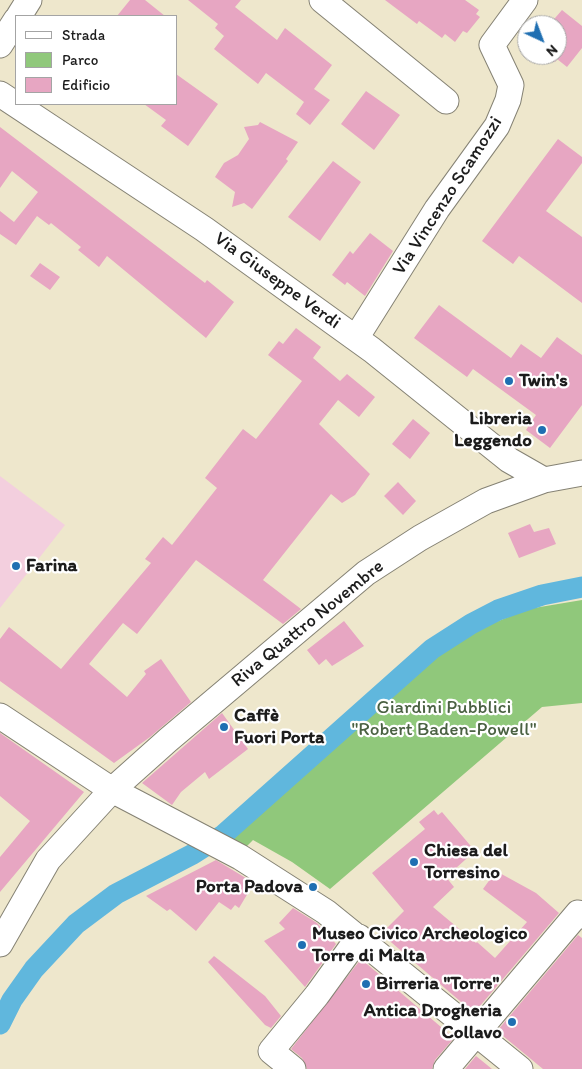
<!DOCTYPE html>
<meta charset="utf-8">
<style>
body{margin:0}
#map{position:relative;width:582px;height:1069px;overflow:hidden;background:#eee7cc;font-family:Itim,sans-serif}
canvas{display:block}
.legend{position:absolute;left:15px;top:15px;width:162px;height:90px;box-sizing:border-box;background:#fff;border:1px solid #a4a4a4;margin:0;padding:6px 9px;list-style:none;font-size:15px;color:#1c1c1c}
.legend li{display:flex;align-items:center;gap:10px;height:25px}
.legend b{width:25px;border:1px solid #a4a4a4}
.north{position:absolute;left:517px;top:15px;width:50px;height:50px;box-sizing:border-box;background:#fff;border:1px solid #a4a4a4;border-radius:50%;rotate:137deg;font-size:14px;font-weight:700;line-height:20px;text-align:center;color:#1c1c1c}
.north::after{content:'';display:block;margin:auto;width:18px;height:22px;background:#1f6fb2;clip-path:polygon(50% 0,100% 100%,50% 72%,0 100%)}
</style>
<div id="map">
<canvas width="582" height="1069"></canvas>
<ul class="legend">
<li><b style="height:6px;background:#fff"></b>Strada</li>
<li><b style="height:14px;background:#90c87b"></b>Parco</li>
<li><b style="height:14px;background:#e7a6c2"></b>Edificio</li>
</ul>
<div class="north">N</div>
</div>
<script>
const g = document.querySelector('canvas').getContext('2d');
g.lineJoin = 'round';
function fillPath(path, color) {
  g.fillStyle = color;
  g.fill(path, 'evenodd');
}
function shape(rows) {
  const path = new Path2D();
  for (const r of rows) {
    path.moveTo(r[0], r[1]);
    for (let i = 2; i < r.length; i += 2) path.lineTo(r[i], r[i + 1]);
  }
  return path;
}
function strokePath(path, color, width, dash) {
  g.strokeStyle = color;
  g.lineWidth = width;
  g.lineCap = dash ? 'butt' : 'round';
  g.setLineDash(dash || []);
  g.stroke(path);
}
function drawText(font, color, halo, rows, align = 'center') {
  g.font = font + ' Itim,sans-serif';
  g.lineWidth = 4.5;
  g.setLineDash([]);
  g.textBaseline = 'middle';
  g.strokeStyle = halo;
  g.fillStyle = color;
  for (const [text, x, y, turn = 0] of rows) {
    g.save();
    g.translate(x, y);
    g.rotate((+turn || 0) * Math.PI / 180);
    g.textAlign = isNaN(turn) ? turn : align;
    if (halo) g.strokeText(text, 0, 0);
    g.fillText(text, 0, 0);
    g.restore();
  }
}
const built = shape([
 [0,476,65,525,0,608]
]);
const green = shape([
 [582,600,582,703,542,707,330,889,292,862,253,840,243,850,228,843,409,677,469,633,528,609]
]);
const canal = shape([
 [0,1024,12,1000,34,969,76,924,116,894,193,854,223,835,432,649,471,624,498,610,542,595,582,587]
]);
const building = shape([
 [130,0,145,0,165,16,117,16],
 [188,0,241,0,235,7,277,40,285,28,332,65,314,89,330,100,310,125,296,114,304,102,266,73,258,84,214,49,224,36,215,28,218,24],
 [385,0,465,0,479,10,476,14,480,17,467,33,463,31,455,42,445,34,442,38,419,21,417,24],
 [562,10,582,26,582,48,567,67,557,59,555,62,546,55,557,55,557,25,549,25],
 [176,74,218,104,188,146,161,126,166,120,144,104,176,104],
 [366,91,400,115,374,150,341,124],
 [260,122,298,142,286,159,288,161,252,209,244,203,232,207,235,192,215,177,224,163,238,155,249,139,244,127,258,125],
 [0,127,205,283,207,280,234,302,206,338,107,256,99,267,78,250,81,247,51,223,49,225,37,216,16,245,0,234,0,211,14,222,38,192,12,171,0,188],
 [558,139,582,157,582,163,546,211,582,237,582,303,519,256,513,264,482,241],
 [333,161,361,182,320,241,288,217],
 [370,233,393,251,365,296,347,282,345,285,332,275,350,251,353,254],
 [40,263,60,277,50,290,30,276],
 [439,305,511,358,521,344,541,358,557,337,582,355,582,405,550,448,526,430,536,415,473,369,467,377,414,338],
 [296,328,321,347,313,358,340,381,347,374,375,397,359,417,338,400,319,424,370,474,355,495,342,503,331,494,263,580,301,609,283,624,196,560,137,634,123,623,89,664,127,697,146,674,144,671,161,659,191,702,150,737,114,763,0,681,0,639,9,627,61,669,151,563,145,559,163,537,172,545,217,488,205,478,243,429,256,439,302,381,268,355,279,341,283,344],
 [413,419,430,433,410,459,392,444],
 [398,482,416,501,403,515,384,496],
 [530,524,534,532,549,528,556,544,519,558,508,533],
 [344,621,364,646,332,666,326,659,319,665,307,650],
 [222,713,248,749,209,779,205,772,181,792,172,805,142,783],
 [0,733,84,792,0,892,0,857,30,821,0,796],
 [434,810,438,815,442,812,475,851,446,877,454,887,433,907,476,943,477,942,495,958,527,922,483,889,496,871,536,893,559,913,474,1013,385,937,385,930,404,911,372,873,425,829,419,822],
 [216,860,254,883,239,908,235,905,231,910,219,902,196,931,170,909,167,911,146,896],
 [293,908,317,923,336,944,305,987,264,941,285,929,279,923],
 [578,935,582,938,582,1069,543,1069,497,1031],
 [214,956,265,996,281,1016,271,1028,265,1025,208,962],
 [361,959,454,1038,435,1060,432,1069,307,1069,302,1058,291,1049],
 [476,1056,492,1069,465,1069]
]);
const minor = shape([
 [322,0,446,101],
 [19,16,29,0],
 [0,45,16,20],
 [0,94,204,229,372,350,509,460,544,480],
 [356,338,437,209,497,126,508,100,511,85,492,45,525,0],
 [0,716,112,790,240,857,326,912,520,1069],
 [0,944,48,860,112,790,168,740,366,573,420,538,486,501,544,480,582,473],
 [293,1069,271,1051,317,995,359,937],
 [446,1069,578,913,582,916]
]);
const markers = [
 [509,381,5,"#1f6fb2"],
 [542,430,5,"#1f6fb2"],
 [16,566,5,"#1f6fb2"],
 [224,727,5,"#1f6fb2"],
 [414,862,5,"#1f6fb2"],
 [313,887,5,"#1f6fb2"],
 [302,945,5,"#1f6fb2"],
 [366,984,5,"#1f6fb2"],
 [512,1022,5,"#1f6fb2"]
];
const streetNames = [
 ["Via Vincenzo Scamozzi",448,196,-57],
 ["Via Giuseppe Verdi",277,281,36],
 ["Riva Quattro Novembre",308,624,-39]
];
const poiNames = [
 ["Twin's",519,381],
 ["Libreria",532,419,"right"],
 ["Leggendo",532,441,"right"],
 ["Farina",26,566],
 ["Caffè",234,716],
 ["Fuori Porta",234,738],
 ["Chiesa del",424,851],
 ["Torresino",424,873],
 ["Porta Padova",303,887,"right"],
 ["Museo Civico Archeologico",312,934],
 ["Torre di Malta",312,956],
 ["Birreria \"Torre\"",376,984],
 ["Antica Drogheria",502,1011,"right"],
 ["Collavo",502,1033,"right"]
];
const parkNames = [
 ["Giardini Pubblici",444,708],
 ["\"Robert Baden-Powell\"",444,730]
];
fillPath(built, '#f3cfde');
fillPath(green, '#90c87b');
strokePath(canal, '#60b7dd', 21);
fillPath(building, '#e7a6c2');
strokePath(minor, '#858274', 27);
strokePath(minor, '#fff', 25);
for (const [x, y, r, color] of markers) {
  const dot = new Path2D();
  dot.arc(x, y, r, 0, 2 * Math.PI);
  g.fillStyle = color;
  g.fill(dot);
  strokePath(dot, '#fff', 2);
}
drawText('19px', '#1c1c1c', '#fff', streetNames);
drawText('bold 19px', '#1c1c1c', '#fff', poiNames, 'left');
drawText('19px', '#4a6142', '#fff', parkNames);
</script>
